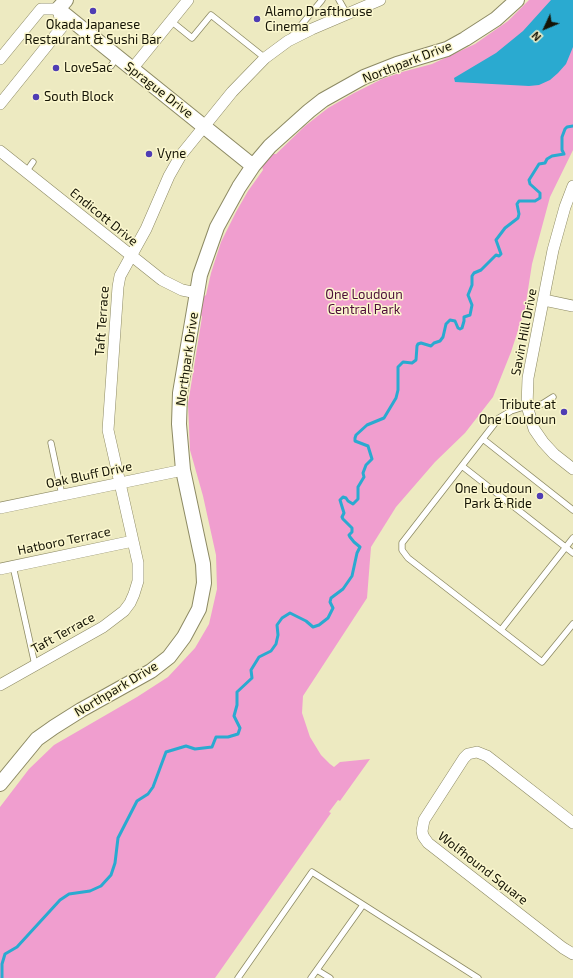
<!DOCTYPE html>
<style>
body{margin:0}
#map{position:relative;width:573px;height:978px;overflow:hidden;background:#edeac1;font-family:"Exo 2",sans-serif}
canvas{display:block}
.north{position:absolute;left:525px;top:8px;width:40px;height:40px;-webkit-text-stroke:3px #fbf7ce;paint-order:stroke;rotate:226deg;font-size:11px;font-weight:700;line-height:16px;text-align:center;color:#151405}
.north::after{content:'';display:block;margin:auto;width:14px;height:18px;background:#151405;clip-path:polygon(50% 0,100% 100%,50% 72%,0 100%)}
</style>
<div id="map">
<canvas width="573" height="978"></canvas>
<div class="north">N</div>
</div>
<script>
const g = document.querySelector('canvas').getContext('2d');
g.lineJoin = 'round';
function fillPath(path, color) {
  g.fillStyle = color;
  g.fill(path, 'evenodd');
}
function shape(rows) {
  const path = new Path2D();
  for (const r of rows) {
    path.moveTo(r[0], r[1]);
    for (let i = 2; i < r.length; i += 2) path.lineTo(r[i], r[i + 1]);
  }
  return path;
}
function strokePath(path, color, width, dash) {
  g.strokeStyle = color;
  g.lineWidth = width;
  g.lineCap = dash ? 'butt' : 'round';
  g.setLineDash(dash || []);
  g.stroke(path);
}
function drawText(font, color, halo, rows, align = 'center') {
  g.font = font + ' "Exo 2",sans-serif';
  g.lineWidth = 3;
  g.setLineDash([]);
  g.textBaseline = 'middle';
  g.strokeStyle = halo;
  g.fillStyle = color;
  for (const [text, x, y, turn = 0] of rows) {
    g.save();
    g.translate(x, y);
    g.rotate((+turn || 0) * Math.PI / 180);
    g.textAlign = isNaN(turn) ? turn : align;
    if (halo) g.strokeText(text, 0, 0);
    g.fillText(text, 0, 0);
    g.restore();
  }
}
const green = shape([
 [529,0,573,0,573,150,550,197,532,264,525,309,511,352,493,397,465,433,435,462,396,507,371,547,367,598,303,696,302,713,310,737,321,755,330,764,334,767,340,762,370,759,340,801,338,800,329,812,331,813,215,978,0,978,0,807,29,769,54,745,137,697,168,677,195,648,209,624,217,589,216,555,203,496,190,450,188,404,202,317,200,313,203,297,206,295,211,273,221,242,236,212,248,191,263,170,262,166,272,154,276,154,305,126,328,108,354,93,382,79,402,72,432,64,475,44,508,21]
]);
const water = shape([
 [551,0,573,0,573,47,566,64,558,73,550,80,539,85,529,86,455,82,454,78,496,53,523,31]
]);
const stream = shape([
 [2,978,2,964,5,954,17,947,60,900,69,894,90,891,101,886,111,875,115,863,118,838,137,801,148,794,153,787,166,752,186,746,195,749,212,747,216,737,228,737,238,734,240,728,234,716,237,705,237,692,252,678,251,670,259,657,271,651,276,644,278,635,277,625,282,618,290,613,306,621,313,627,319,625,328,618,333,608,330,602,331,598,343,589,352,576,357,553,360,547,354,542,350,537,349,535,352,532,352,528,343,519,342,517,344,513,340,500,343,497,346,498,348,501,353,504,358,499,358,487,364,477,363,473,366,465,372,459,368,446,355,441,355,438,356,435,367,425,384,418,396,398,398,390,398,367,403,362,412,363,416,360,417,346,418,344,421,343,431,346,434,343,440,341,443,337,446,324,450,320,455,321,458,328,460,329,462,328,464,321,464,317,470,315,472,305,468,295,472,285,472,276,474,273,481,270,496,255,499,256,501,254,496,240,505,228,518,218,519,214,517,204,519,201,535,201,540,198,540,193,530,184,529,180,539,164,545,163,547,159,552,156,564,154,562,150,562,137,565,129,567,127,573,126]
]);
const service = shape([
 [339,0,347,14],
 [171,21,192,38,211,15,265,58],
 [292,36,322,0],
 [111,66,117,57],
 [26,172,33,162],
 [553,397,542,404,527,406,511,411,499,418,402,543,402,550,408,558,542,662,573,624],
 [483,439,573,510],
 [51,443,62,495],
 [462,466,573,553],
 [13,566,35,665],
 [501,630,573,538],
 [317,970,330,978],
 [238,978,312,872,478,978],
 [311,978,363,905]
]);
const minor = shape([
 [0,59,41,9,58,9],
 [132,69,188,0],
 [0,104,62,27,58,9],
 [0,151,162,280,182,290,197,293],
 [573,186,565,207,553,250,528,378,527,406,534,429,543,442,554,454,573,469],
 [544,300,573,306],
 [0,508,183,470],
 [0,569,133,541],
 [0,685,103,627,124,611,130,603,134,594,138,581,138,563,108,430,118,287,120,276,146,229,169,176,181,155,232,92,265,58,288,41,312,29,380,0],
 [573,823,487,756,477,752,468,754,464,758,424,820,422,831,423,836,428,843,563,948,573,954]
]);
const tertiary = shape([
 [66,0,58,9,253,166],
 [0,784,37,739,54,727,81,710,151,671,169,657,184,637,199,609,204,583,203,564,183,470,179,424,180,393,200,275,217,227,239,187,253,166,270,146,309,111,323,100,364,77,397,64,447,49,465,39,496,19,517,0]
]);
const markers = [
 [93,11,4,"#4f3db4"],
 [257,19,4,"#4f3db4"],
 [56,68,4,"#4f3db4"],
 [36,97,4,"#4f3db4"],
 [149,154,4,"#4f3db4"],
 [564,412,4,"#4f3db4"],
 [540,496,4,"#4f3db4"]
];
const poiNames = [
 ["Alamo Drafthouse",265,12],
 ["Cinema",265,27],
 ["Okada Japanese",93,25,"center"],
 ["Restaurant & Sushi Bar",93,40,"center"],
 ["LoveSac",64,68],
 ["South Block",44,97],
 ["Vyne",157,154],
 ["Tribute at",556,405,"right"],
 ["One Loudoun",556,420,"right"],
 ["One Loudoun",532,489,"right"],
 ["Park & Ride",532,504,"right"]
];
const streetNames = [
 ["Northpark Drive",407,62,-21],
 ["Sprague Drive",159,90,38],
 ["Endicott Drive",104,217,39],
 ["Taft Terrace",102,321,-86],
 ["Savin Hill Drive",524,332,-79],
 ["Northpark Drive",187,359,-82],
 ["Oak Bluff Drive",89,475,-12],
 ["Hatboro Terrace",64,541,-12],
 ["Taft Terrace",63,633,-29],
 ["Northpark Drive",116,689,-31],
 ["Wolfhound Square",483,868,38]
];
const parkNames = [
 ["One Loudoun",364,295],
 ["Central Park",364,310]
];
fillPath(green, '#f09ecf');
fillPath(water, '#2aaad0');
strokePath(stream, '#2aaad0', 3);
strokePath(service, '#8d8a64', 7);
strokePath(minor, '#8d8a64', 12);
strokePath(tertiary, '#8d8a64', 16);
strokePath(service, '#fff', 5.5);
strokePath(minor, '#fff', 11);
strokePath(tertiary, '#fff', 14);
for (const [x, y, r, color] of markers) {
  const dot = new Path2D();
  dot.arc(x, y, r, 0, 2 * Math.PI);
  g.fillStyle = color;
  g.fill(dot);
  strokePath(dot, '#fbf7ce', 1.5);
}
drawText('13px', '#151405', '#fbf7ce', poiNames, 'left');
drawText('13px', '#151405', '#fbf7ce', streetNames);
drawText('13px', '#4c0c38', '#fbf7ce', parkNames);
</script>
